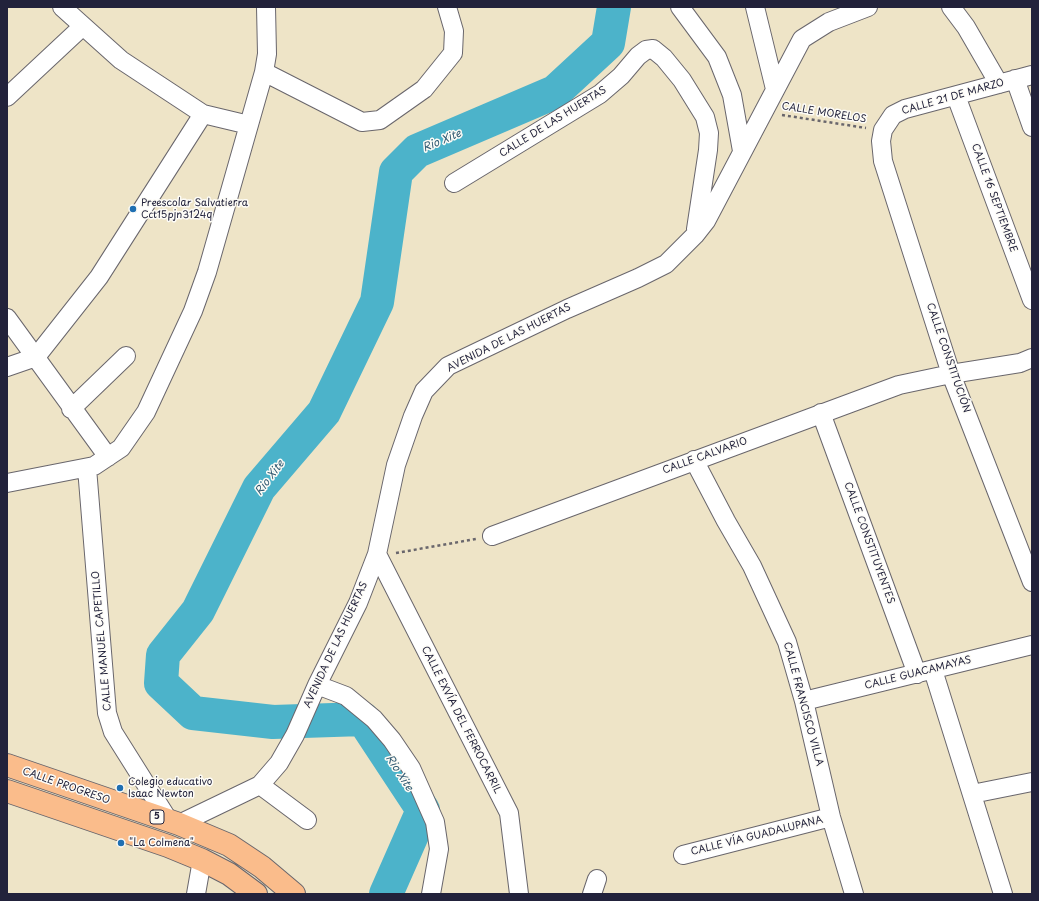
<!DOCTYPE html>
<meta charset="utf-8">
<style>
body{margin:0}
#map{position:relative;width:1039px;height:901px;overflow:hidden;background:#eee4c7;font-family:"Playpen Sans",sans-serif}
canvas{display:block}
.frame{position:absolute;inset:0;border:8px solid #22223b;pointer-events:none}
</style>
<div id="map">
<canvas width="1039" height="901"></canvas>
<div class="frame"></div>
</div>
<script>
const g = document.querySelector('canvas').getContext('2d');
g.lineJoin = 'round';
function shape(rows) {
  const path = new Path2D();
  for (const r of rows) {
    path.moveTo(r[0], r[1]);
    for (let i = 2; i < r.length; i += 2) path.lineTo(r[i], r[i + 1]);
  }
  return path;
}
function strokePath(path, color, width, dash) {
  g.strokeStyle = color;
  g.lineWidth = width;
  g.lineCap = dash ? 'butt' : 'round';
  g.setLineDash(dash || []);
  g.stroke(path);
}
function drawText(font, color, halo, rows, align = 'center') {
  g.font = font + ' "Playpen Sans",sans-serif';
  g.lineWidth = 3;
  g.setLineDash([]);
  g.textBaseline = 'middle';
  g.strokeStyle = halo;
  g.fillStyle = color;
  for (const [text, x, y, turn = 0] of rows) {
    g.save();
    g.translate(x, y);
    g.rotate((+turn || 0) * Math.PI / 180);
    g.textAlign = isNaN(turn) ? turn : align;
    if (halo) g.strokeText(text, 0, 0);
    g.fillText(text, 0, 0);
    g.restore();
  }
}
const river = shape([
 [386,894,423,810,363,719,273,722,193,713,161,683,163,655,198,611,259,488,324,412,377,302,396,172,417,151,555,92,608,43,614,7]
]);
const path = shape([
 [782,115,866,128],
 [396,553,476,539]
]);
const minor = shape([
 [62,7,121,60,203,114,249,125],
 [680,7,717,57,732,95,742,151],
 [755,7,775,89],
 [951,7,966,27,999,84],
 [264,72,362,122,380,120,424,89,453,53,454,31,447,7],
 [1032,75,905,109,893,115,883,130,881,141,883,161,951,374,1032,582],
 [1015,79,1032,127],
 [956,96,1032,300],
 [7,97,83,26],
 [454,183,600,94,621,76,638,56,646,50,653,49,664,58,682,80,705,117,709,133,708,150,696,229],
 [7,318,108,457],
 [7,367,36,357,99,277,203,114],
 [71,409,126,356],
 [821,413,917,674],
 [694,460,726,521,752,566,787,642,804,701,831,817,854,894],
 [87,468,107,713,113,732,169,821],
 [7,483,94,466,121,448,146,412,193,311,207,272,264,72,267,54,266,7],
 [492,536,899,385,951,374,1020,363,1032,358],
 [377,554,509,813,519,894],
 [933,670,1003,894],
 [317,685,346,696,374,719,392,740,411,768,435,822,439,849,431,894],
 [804,701,1032,645],
 [260,785,307,820],
 [972,794,1032,782],
 [179,824,260,785,279,763,295,735,317,685,358,603,377,554,396,465,413,416,424,391,448,366,567,309,638,278,666,264,695,235,706,221,802,39,829,22,868,7],
 [683,855,831,817],
 [196,894,202,860],
 [592,894,597,879]
]);
const major = shape([
 [7,765,179,824,229,845,262,867,294,894],
 [7,791,168,846,202,860,229,874,256,894]
]);
const markers = [
 [133,209,4,"#1f6fb2"],
 [120,788,4,"#1f6fb2"],
 [121,843,4,"#1f6fb2"]
];
const shields = [
 [157,817,14]
];
const shieldNames = [
 ["5",157,817]
];
const streetNames = [
 ["CALLE 21 DE MARZO",953,97,-16],
 ["CALLE MORELOS",824,113,9],
 ["CALLE DE LAS HUERTAS",553,122,-32],
 ["CALLE 16 SEPTIEMBRE",994,198,70],
 ["AVENIDA DE LAS HUERTAS",509,338,-27],
 ["CALLE CONSTITUCIÓN",948,358,71],
 ["CALLE CALVARIO",705,456,-20],
 ["CALLE CONSTITUYENTES",869,543,70],
 ["CALLE MANUEL CAPETILLO",102,641,-95],
 ["AVENIDA DE LAS HUERTAS",336,645,-65],
 ["CALLE GUACAMAYAS",918,673,-14],
 ["CALLE FRANCISCO VILLA",803,704,75],
 ["CALLE EXVÍA DEL FERROCARRIL",461,720,63],
 ["CALLE PROGRESO",66,786,19],
 ["CALLE VÍA GUADALUPANA",757,836,-14]
];
const poiNames = [
 ["Preescolar Salvatierra",141,203],
 ["Cct15pjn3124q",141,215],
 ["Colegio educativo",128,782],
 ["Isaac Newton",128,794],
 ["\"La Colmena\"",129,843]
];
const waterNames = [
 ["Rio Xite",442,141,-23],
 ["Rio Xite",270,478,-53],
 ["Rio Xite",399,773,57]
];
strokePath(river, '#4cb3ca', 34);
strokePath(minor, '#69666c', 20);
strokePath(major, '#69666c', 24);
strokePath(path, '#69666c', 2.5, [3, 3]);
strokePath(minor, '#fff', 18);
strokePath(major, '#fabc8b', 22);
for (const [x, y, r, color] of markers) {
  const dot = new Path2D();
  dot.arc(x, y, r, 0, 2 * Math.PI);
  g.fillStyle = color;
  g.fill(dot);
  strokePath(dot, '#fdfcf7', 1.5);
}
for (const [x, y, w] of shields) {
  const box = new Path2D();
  box.roundRect(x - w / 2, y - 7, w, 14, 3);
  g.fillStyle = '#fdfcf7';
  g.fill(box);
  strokePath(box, '#22223b', 1);
}
drawText('bold 9px', '#22223b', null, shieldNames);
drawText('10px', '#22223b', '#fdfcf7', streetNames);
drawText('10px', '#22223b', '#fdfcf7', poiNames, 'left');
drawText('italic 11px', '#335c74', '#fdfcf7', waterNames);
</script>
